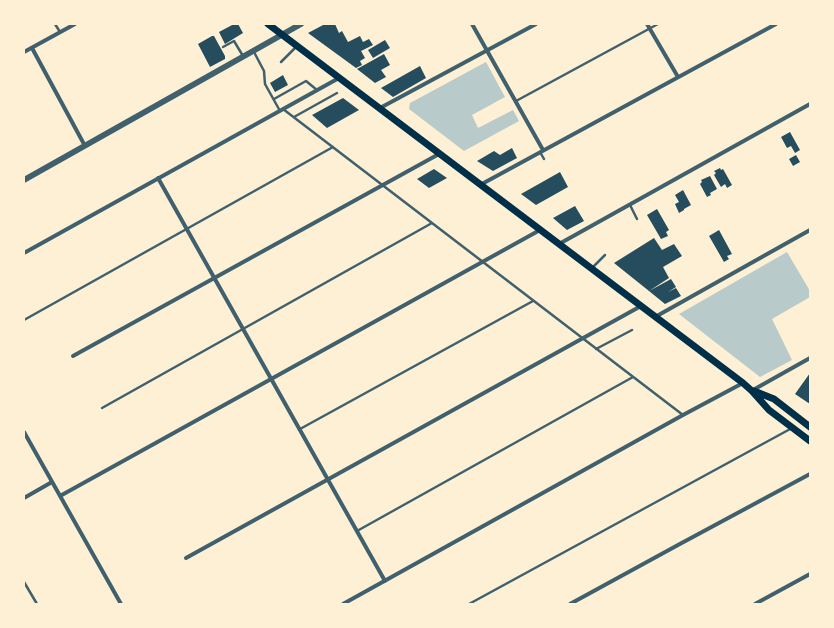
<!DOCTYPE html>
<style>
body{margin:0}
#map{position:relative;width:834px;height:628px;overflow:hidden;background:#fdf0d5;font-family:Montserrat,sans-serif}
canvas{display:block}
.frame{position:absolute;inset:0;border:25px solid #fdf0d5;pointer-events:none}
</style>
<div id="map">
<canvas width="834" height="628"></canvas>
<div class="frame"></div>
</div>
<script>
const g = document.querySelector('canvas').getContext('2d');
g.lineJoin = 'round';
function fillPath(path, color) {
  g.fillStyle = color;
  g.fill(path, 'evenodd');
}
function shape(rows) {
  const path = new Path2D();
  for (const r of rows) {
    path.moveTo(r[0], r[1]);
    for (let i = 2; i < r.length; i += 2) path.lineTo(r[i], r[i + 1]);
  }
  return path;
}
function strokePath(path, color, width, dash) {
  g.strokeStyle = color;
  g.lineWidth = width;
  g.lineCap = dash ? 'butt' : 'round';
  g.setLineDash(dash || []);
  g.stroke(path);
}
const green = shape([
 [486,62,505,97,472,115,478,128,513,110,519,121,464,151,409,109,410,103],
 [787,252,810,291,810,297,772,319,792,360,760,377,679,314]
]);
const building = shape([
 [234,24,238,24,243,33,225,44,219,32],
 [325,24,335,24,339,33,342,31,348,42,360,36,363,42,369,39,373,45,361,51,365,58,360,61,362,65,356,68,308,33],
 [212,36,214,36,225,56,225,59,210,67,198,44],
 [385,40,390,48,373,58,368,50],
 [384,54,390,65,381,70,386,77,375,83,357,69],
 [420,66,426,78,393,97,381,88],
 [283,75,288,85,275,92,270,83],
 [343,98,359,110,327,128,312,115],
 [790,132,800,150,795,153,791,146,787,148,781,137],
 [512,148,517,158,493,171,477,161,494,151,500,155],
 [796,155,800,162,793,166,789,159],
 [720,168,721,170,723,169,732,185,727,188,725,184,721,187,714,175,716,173,714,171],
 [434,169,447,178,429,188,417,179],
 [560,172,568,187,536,205,521,194],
 [710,176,717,189,710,193,711,195,707,197,700,184,702,182,701,180],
 [683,190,691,205,684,209,684,210,679,213,675,204,679,202,675,195],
 [575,206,584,221,567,230,553,218],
 [657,209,669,230,666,232,668,236,661,239,647,215],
 [719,230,732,254,727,256,729,259,724,262,709,236],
 [654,238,662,250,674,244,682,256,663,267,669,278,649,291,614,263],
 [671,279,676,287,668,292,676,288,681,296,665,304,649,291],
 [810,373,810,404,795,394]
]);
const service = shape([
 [55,24,60,32],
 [223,47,234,41,243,56],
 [254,52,264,71,265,84,280,111],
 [281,62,297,46],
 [274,99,306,81,317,90],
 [516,101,658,24],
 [283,109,683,415],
 [294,117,337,93],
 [540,152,544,159],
 [630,205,637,219],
 [592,268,605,255],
 [24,320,333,147],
 [596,349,632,330],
 [102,408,432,223],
 [300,429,533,301],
 [357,531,633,377],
 [24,582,37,604],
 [469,604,792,428]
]);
const minor = shape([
 [472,24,543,150],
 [647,24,678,77],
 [32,48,85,146],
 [24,52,75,24],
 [380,108,536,24],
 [158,178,385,581],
 [480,185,776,24],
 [559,244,810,104],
 [24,253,339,78],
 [655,317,810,230],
 [73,356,439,154],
 [753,390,810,358],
 [24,432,121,604],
 [60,496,540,230],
 [24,498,52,482],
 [186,558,641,306],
 [343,604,683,415,743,383],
 [570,604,678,545,810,474],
 [755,604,810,574]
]);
const tertiary = shape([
 [24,180,301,24]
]);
const secondary = shape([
 [268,24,743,383,752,391,769,410,810,441],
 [754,391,774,399,810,427]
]);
fillPath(green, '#b9caca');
fillPath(building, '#264d5e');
strokePath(service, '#3f606c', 2.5);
strokePath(minor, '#3f606c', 4);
strokePath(tertiary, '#3f606c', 6);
strokePath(secondary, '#003049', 7);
</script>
